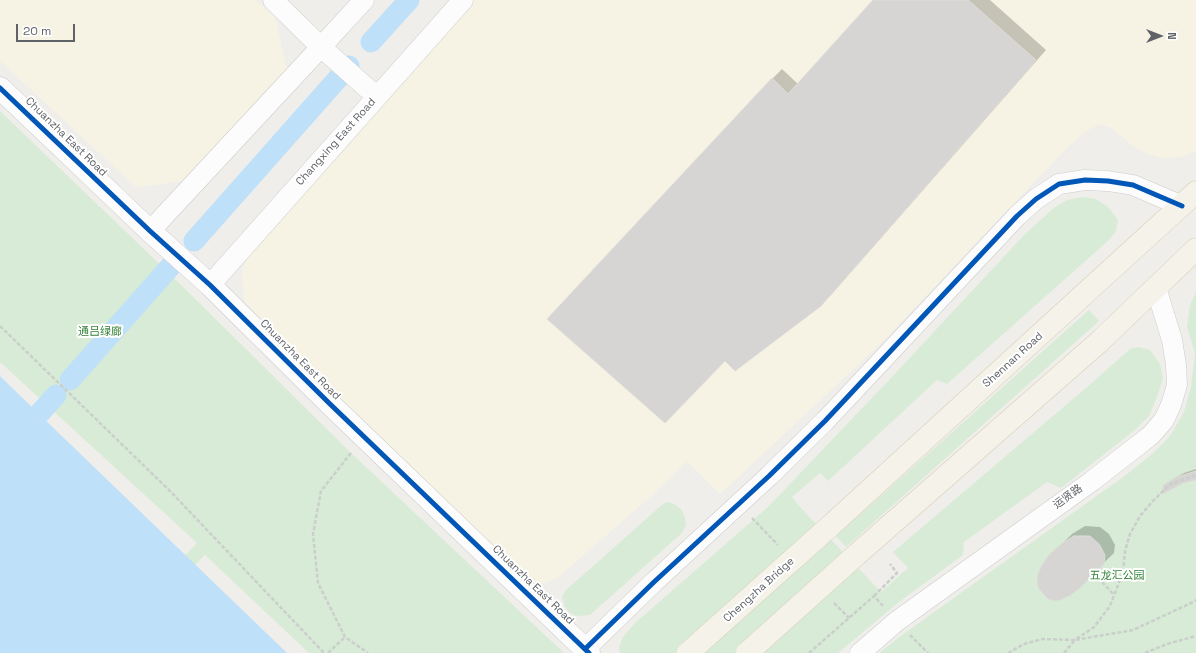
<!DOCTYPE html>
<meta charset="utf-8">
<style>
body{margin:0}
#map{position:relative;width:1196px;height:653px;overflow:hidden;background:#efeeea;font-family:"Space Grotesk",sans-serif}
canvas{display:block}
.north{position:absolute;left:1140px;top:16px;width:40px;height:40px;-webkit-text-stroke:3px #fff;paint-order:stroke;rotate:90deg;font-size:11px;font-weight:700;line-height:16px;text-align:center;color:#5f6368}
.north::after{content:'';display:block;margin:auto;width:14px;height:18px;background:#5f6368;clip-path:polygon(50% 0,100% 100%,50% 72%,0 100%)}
.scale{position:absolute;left:16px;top:24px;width:59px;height:18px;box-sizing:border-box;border:2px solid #5f6368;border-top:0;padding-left:5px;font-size:12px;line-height:14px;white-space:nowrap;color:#5f6368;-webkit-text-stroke:3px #fff;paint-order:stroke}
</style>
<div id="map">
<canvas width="1196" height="653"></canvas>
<div class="north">N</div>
<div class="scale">20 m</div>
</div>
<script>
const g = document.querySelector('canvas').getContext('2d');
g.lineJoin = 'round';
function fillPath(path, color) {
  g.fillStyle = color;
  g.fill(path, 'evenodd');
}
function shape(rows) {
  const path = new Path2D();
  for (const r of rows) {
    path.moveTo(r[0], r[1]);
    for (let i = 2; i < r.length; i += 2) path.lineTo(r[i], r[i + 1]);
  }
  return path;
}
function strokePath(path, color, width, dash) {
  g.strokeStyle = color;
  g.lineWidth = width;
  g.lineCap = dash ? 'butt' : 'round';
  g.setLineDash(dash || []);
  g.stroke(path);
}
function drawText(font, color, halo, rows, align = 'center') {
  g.font = font + ' "Space Grotesk","Noto Sans SC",sans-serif';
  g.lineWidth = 4;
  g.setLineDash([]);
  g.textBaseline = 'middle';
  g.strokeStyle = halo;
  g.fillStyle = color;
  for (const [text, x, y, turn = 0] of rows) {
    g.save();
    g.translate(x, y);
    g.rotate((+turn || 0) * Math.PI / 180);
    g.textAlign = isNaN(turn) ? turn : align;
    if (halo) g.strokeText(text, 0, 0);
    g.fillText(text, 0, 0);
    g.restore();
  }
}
const commercial = shape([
 [0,0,256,0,275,17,287,69,185,181,136,187,0,61],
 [473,0,1196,0,1196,151,1180,157,1162,158,1148,154,1133,146,1112,128,1100,124,1086,131,1073,142,1056,159,881,343,720,494,687,461,658,490,556,579,540,584,524,577,265,325,244,300,242,270,249,254,264,234]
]);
const green = shape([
 [0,111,175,279,351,453,564,653,309,653,205,555,178,582,177,564,197,543,0,362],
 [1083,197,1096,199,1108,207,1118,220,1116,231,1110,239,947,384,937,380,828,481,820,473,792,497,800,507,881,592,908,568,893,552,1093,382,1130,349,1139,347,1150,350,1160,364,1163,378,1157,397,1149,416,1135,430,1061,488,1047,482,964,542,963,555,899,602,838,653,620,653,619,647,623,637,635,623,768,507,890,379,1026,233,1055,207,1067,200],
 [1196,292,1196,653,879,653,902,635,1126,475,1152,454,1170,436,1184,412,1191,387,1195,353,1187,327,1190,305],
 [1089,310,1099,321,846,547,836,536],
 [668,502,674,504,681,509,685,517,686,525,682,533,590,615,576,616,569,612,565,607,562,597,565,591,663,504]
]);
const water = shape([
 [0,376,39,414,287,653,0,653]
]);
const shadow = shape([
 [874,0,990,0,1046,50,831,295,725,360,772,79,782,69,798,84],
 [1196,469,1196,479,1164,485,1168,482,1184,473],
 [1085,526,1100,527,1109,534,1115,545,1114,553,1079,587,1060,546,1072,534]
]);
const canal = shape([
 [371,42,409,0],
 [194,241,349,66],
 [70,380,170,267],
 [39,414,56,395]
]);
const building = shape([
 [873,0,968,0,1036,60,821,306,735,371,725,361,665,423,547,319,772,78,788,94,873,0],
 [1196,471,1196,480,1183,483,1163,494,1163,485,1180,476,1196,471],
 [1074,536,1090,536,1099,544,1105,555,1104,564,1080,588,1071,595,1060,600,1055,601,1048,599,1039,589,1037,582,1038,574,1042,565,1048,556,1061,544,1074,536]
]);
const path = shape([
 [0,326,170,491,324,653],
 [351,453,321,491,313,534,318,583,345,637,368,653],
 [752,518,778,545],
 [1094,573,1114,595],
 [874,596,897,573,890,564],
 [834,603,849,618],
 [910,635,928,653],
 [328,653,345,637],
 [809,653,874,596,883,606],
 [1008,653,1024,644,1043,639,1075,640,1094,627,1110,606,1123,572,1125,551,1130,534,1140,516,1152,502,1169,485,1182,480,1196,475],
 [1064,653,1075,640,1133,630,1189,604,1196,600],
 [1145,653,1167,644,1196,636]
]);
const minor = shape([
 [273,0,321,47,377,97],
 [150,231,321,47,364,0],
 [210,285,463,0],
 [585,649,654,582,769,476,825,421,1017,216,1036,199,1059,184,1085,180,1108,181,1133,185,1182,206],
 [860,653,897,621,1092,481,1137,446,1151,435,1164,420,1171,405,1177,385,1176,365,1172,340,1156,288]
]);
const tertiary = shape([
 [0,88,150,231,210,285,330,404,589,653]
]);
const primary = shape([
 [829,527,1196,192],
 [855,556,1099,342,1196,249]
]);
const primaryBridge = shape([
 [688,653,829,527],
 [747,653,855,556]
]);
const cycleway = shape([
 [0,88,150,231,210,285,330,404,589,653],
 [585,649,654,582,769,476,825,421,1017,216,1036,199,1059,184,1085,180,1108,181,1133,185,1182,206]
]);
const streetNames = [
 ["Chuanzha East Road",66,137,44],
 ["Changxing East Road",336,142,-48],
 ["Chuanzha East Road",300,360,45],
 ["Shennan Road",1013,360,-42],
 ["运贤路",1068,497,-36],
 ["Chuanzha East Road",533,585,44],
 ["Chengzha Bridge",759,590,-42]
];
const parkNames = [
 ["通吕绿廊",100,332],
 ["五龙汇公园",1117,576]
];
fillPath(commercial, '#f7f3e4');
fillPath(green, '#d8ebd6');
fillPath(water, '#bfe0f9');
fillPath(shadow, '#0003');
strokePath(canal, '#bfe0f9', 21);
fillPath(building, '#d6d5d3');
strokePath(building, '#deddd9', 1);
strokePath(minor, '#cbcccc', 21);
strokePath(tertiary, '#cbcccc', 23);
strokePath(primary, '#d7ceb8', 23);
strokePath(path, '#cacfcc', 2.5, [4, 2]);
strokePath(minor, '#fdfcfc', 20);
strokePath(tertiary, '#fdfcfc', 22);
strokePath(primary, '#f4f2e9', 22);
strokePath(primaryBridge, '#d7ceb8', 23, []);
strokePath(primaryBridge, '#f4f2e9', 22);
strokePath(cycleway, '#0057b8', 5);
drawText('11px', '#5f6368', '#fff', streetNames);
drawText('11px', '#348238', '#fff', parkNames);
</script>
